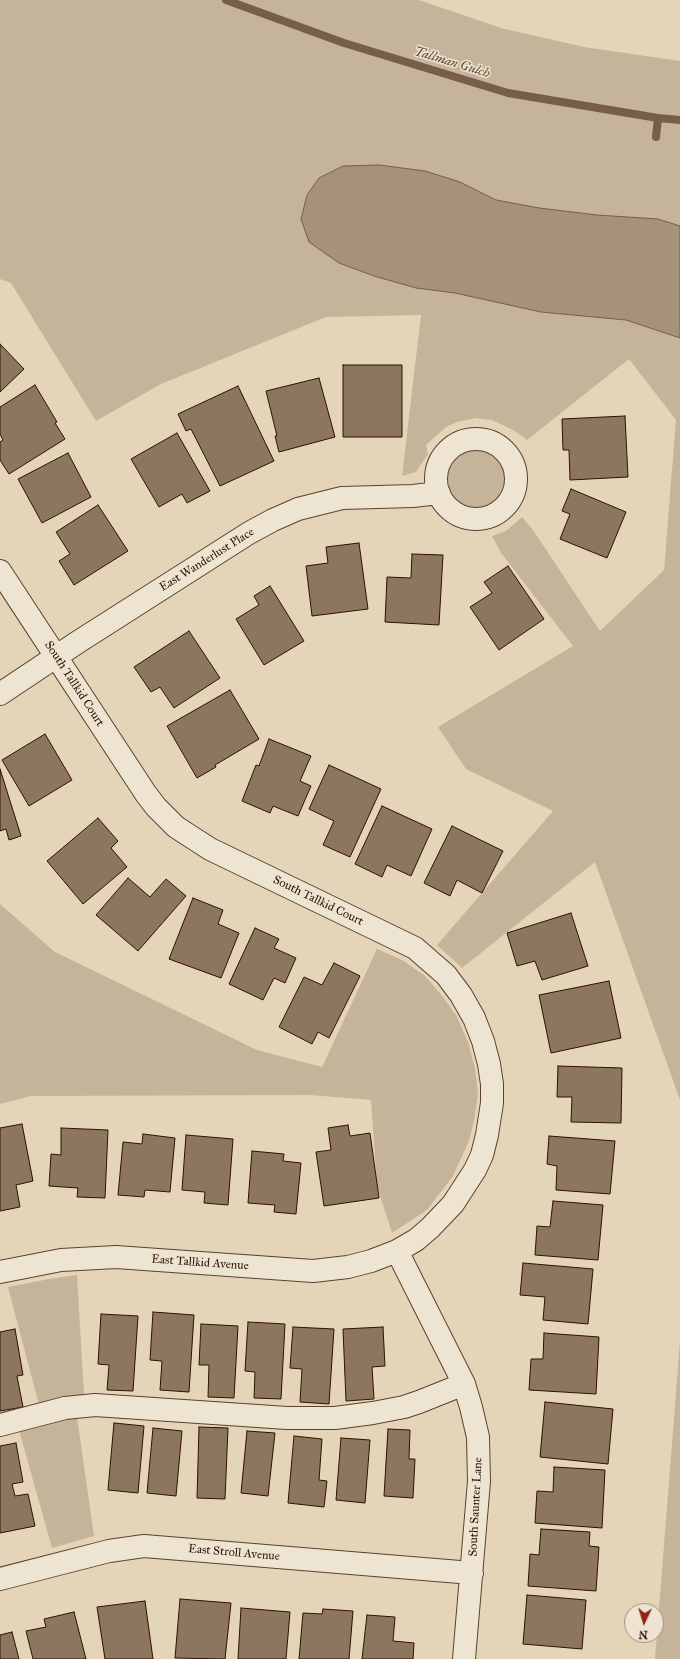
<!DOCTYPE html>
<style>
body{margin:0}
#map{position:relative;width:680px;height:1659px;overflow:hidden;background:#e4d5b8;font-family:"IM FELL Great Primer",serif}
canvas{display:block}
.north{position:absolute;left:624px;top:1603px;width:40px;height:40px;box-sizing:border-box;background:#ede4d1;border:1px solid #a18f7e;border-radius:50%;rotate:184deg;font-size:11px;font-weight:700;line-height:16px;text-align:center;color:#2f1001}
.north::after{content:'';display:block;margin:auto;width:14px;height:18px;background:#8f2418;clip-path:polygon(50% 0,100% 100%,50% 72%,0 100%)}
</style>
<div id="map">
<canvas width="680" height="1659"></canvas>
<div class="north">N</div>
</div>
<script>
const g = document.querySelector('canvas').getContext('2d');
g.lineJoin = 'round';
function fillPath(path, color) {
  g.fillStyle = color;
  g.fill(path, 'evenodd');
}
function shape(rows) {
  const path = new Path2D();
  for (const r of rows) {
    if (r.length === 3) {
      path.moveTo(r[0] + r[2], r[1]);
      path.arc(r[0], r[1], r[2], 0, 2 * Math.PI);
      continue;
    }
    path.moveTo(r[0], r[1]);
    for (let i = 2; i < r.length; i += 2) path.lineTo(r[i], r[i + 1]);
  }
  return path;
}
function strokePath(path, color, width, dash) {
  g.strokeStyle = color;
  g.lineWidth = width;
  g.lineCap = dash ? 'butt' : 'round';
  g.setLineDash(dash || []);
  g.stroke(path);
}
function drawText(font, color, halo, rows, align = 'center') {
  g.font = font + ' "IM FELL Great Primer",serif';
  g.lineWidth = 3;
  g.setLineDash([]);
  g.textBaseline = 'middle';
  g.strokeStyle = halo;
  g.fillStyle = color;
  for (const [text, x, y, turn = 0] of rows) {
    g.save();
    g.translate(x, y);
    g.rotate((+turn || 0) * Math.PI / 180);
    g.textAlign = isNaN(turn) ? turn : align;
    if (halo) g.strokeText(text, 0, 0);
    g.fillText(text, 0, 0);
    g.restore();
  }
}
const green = shape([
 [0,0,419,0,501,28,584,47,680,61,680,1100,595,862,462,968,437,945,553,811,466,769,438,727,573,646,501,553,492,536,506,531,522,517,533,530,600,631,664,570,676,420,629,359,527,440,513,430,492,420,476,418,457,422,446,427,426,445,428,454,416,472,402,476,421,315,326,317,161,384,96,421,11,283,0,279],
 [477,479,29],
 [0,904,55,952,257,1050,322,1067,377,949,402,960,425,976,439,992,456,1015,468,1042,475,1068,478,1094,474,1121,469,1141,453,1176,427,1210,392,1233,377,1186,371,1100,310,1095,31,1096,0,1104],
 [77,1275,84,1395,39,1405,8,1287,49,1279],
 [680,1342,680,1659,655,1659],
 [77,1417,94,1536,52,1548,19,1430,68,1418]
]);
const water = shape([
 [379,165,425,171,460,182,496,200,539,208,597,215,658,219,680,226,680,338,626,320,541,312,455,293,416,288,374,276,339,263,309,242,301,219,307,195,319,178,343,166,379,165]
]);
const stream = shape([
 [226,0,344,43,508,93,658,118,680,120],
 [656,137,658,118]
]);
const building = shape([
 [0,344,24,369,0,392,0,344],
 [343,365,402,365,402,437,343,437,343,365],
 [319,378,335,437,279,452,275,436,277,436,266,391,319,378],
 [35,385,57,422,55,423,65,439,9,474,0,460,0,442,3,440,0,434,0,407,35,385],
 [238,386,274,461,220,486,191,429,186,431,178,414,238,386],
 [625,416,628,477,570,480,569,450,563,450,562,419,625,416],
 [177,433,210,491,187,503,182,494,159,507,131,459,177,433],
 [68,453,91,497,42,523,18,479,68,453],
 [571,489,626,512,607,558,560,539,570,514,562,511,571,489],
 [98,505,128,551,74,585,59,561,70,554,56,532,98,505],
 [359,543,368,609,312,616,306,566,328,563,326,547,359,543],
 [412,554,443,555,439,625,385,622,387,577,411,578,412,554],
 [508,566,544,619,499,650,470,607,492,593,484,582,508,566],
 [270,586,304,641,264,665,236,619,259,605,254,596,270,586],
 [189,631,220,678,174,708,160,687,151,692,134,667,189,631],
 [230,690,259,739,215,765,216,767,197,778,167,726,230,690],
 [45,734,72,780,29,806,2,760,45,734],
 [269,739,311,756,300,781,311,786,298,816,273,806,270,813,242,801,256,765,259,766,269,739],
 [329,765,381,789,350,857,323,845,334,821,309,809,329,765],
 [0,769,21,836,9,840,6,829,0,831,0,769],
 [382,806,432,829,411,876,387,865,382,877,355,864,382,806],
 [98,818,118,841,111,848,127,867,83,904,47,861,98,818],
 [452,826,503,851,482,893,457,880,450,896,424,883,452,826],
 [128,878,150,897,166,879,186,896,138,951,96,915,128,878],
 [193,898,223,910,218,924,239,933,221,978,169,959,193,898],
 [571,913,588,966,542,980,535,961,517,966,507,933,571,913],
 [255,928,279,939,274,948,296,958,285,983,274,978,263,1000,229,984,255,928],
 [334,963,360,976,329,1038,318,1032,312,1044,279,1027,304,977,322,985,334,963],
 [609,981,621,1038,551,1053,539,995,609,981],
 [558,1066,622,1068,621,1123,571,1122,572,1097,557,1097,558,1066],
 [22,1124,33,1181,16,1185,20,1207,0,1211,0,1128,22,1124],
 [348,1125,350,1136,370,1133,379,1198,324,1206,316,1152,331,1150,328,1128,348,1125],
 [61,1128,108,1130,105,1198,77,1197,78,1188,49,1186,51,1154,61,1155,61,1128],
 [143,1134,175,1138,170,1192,145,1190,144,1197,118,1195,123,1142,142,1144,143,1134],
 [186,1135,233,1139,228,1205,204,1203,205,1192,182,1190,186,1135],
 [549,1136,615,1141,610,1194,556,1190,557,1166,547,1164,549,1136],
 [252,1151,284,1154,283,1161,301,1163,296,1214,274,1212,275,1205,248,1203,252,1151],
 [553,1201,603,1205,598,1260,535,1255,537,1226,550,1227,553,1201],
 [523,1263,593,1269,588,1324,543,1320,545,1297,520,1295,523,1263],
 [153,1312,194,1315,189,1392,160,1390,162,1361,150,1360,153,1312],
 [101,1314,138,1316,133,1391,107,1390,109,1365,98,1364,101,1314],
 [248,1322,285,1324,281,1399,254,1398,255,1372,245,1371,248,1322],
 [201,1324,238,1326,234,1398,208,1397,209,1365,199,1365,201,1324],
 [293,1327,334,1329,329,1404,300,1402,302,1369,290,1368,293,1327],
 [383,1327,385,1366,372,1367,374,1399,346,1401,343,1329,383,1327],
 [15,1329,23,1375,17,1376,23,1407,0,1411,0,1332,15,1329],
 [544,1333,599,1337,596,1394,529,1390,531,1359,543,1359,544,1333],
 [545,1402,613,1409,608,1464,540,1457,545,1402],
 [114,1423,144,1426,138,1493,108,1490,114,1423],
 [199,1427,228,1428,225,1499,197,1498,199,1427],
 [153,1428,182,1431,176,1496,147,1493,153,1428],
 [388,1429,410,1430,409,1459,415,1459,413,1498,384,1496,388,1429],
 [247,1431,275,1433,268,1496,241,1493,247,1431],
 [294,1436,322,1439,319,1480,327,1481,324,1507,288,1503,294,1436],
 [341,1438,370,1440,365,1503,336,1500,341,1438],
 [16,1443,23,1482,12,1484,15,1496,28,1494,35,1526,0,1533,0,1446,16,1443],
 [554,1467,605,1470,602,1528,535,1523,537,1491,553,1492,554,1467],
 [541,1529,590,1532,589,1546,599,1547,596,1591,528,1586,530,1554,539,1555,541,1529],
 [527,1595,586,1600,582,1649,523,1644,527,1595],
 [180,1599,231,1603,225,1659,175,1658,180,1599],
 [145,1601,153,1659,105,1659,97,1607,145,1601],
 [241,1608,290,1612,286,1659,238,1659,241,1608],
 [323,1609,353,1611,349,1659,299,1659,303,1613,322,1614,323,1609],
 [74,1612,86,1659,33,1659,26,1631,46,1627,44,1619,74,1612],
 [367,1615,395,1617,393,1641,414,1643,413,1659,362,1659,367,1615],
 [12,1632,19,1659,0,1659,0,1635,12,1632]
]);
const minor = shape([
 [476,479,40],
 [0,571,146,794,156,807,176,827,210,849,415,948,446,975,461,995,474,1018,483,1041,489,1064,492,1084,492,1103,487,1135,482,1155,475,1170,453,1204,430,1228,416,1240,397,1251,371,1261,348,1267,313,1271,116,1257,61,1260,0,1272],
 [0,694,78,642,249,533,273,520,298,509,342,498,413,496,439,493],
 [397,1251,464,1384,471,1407,478,1437,479,1481,464,1659],
 [0,1425,65,1408,95,1405,287,1418,335,1418,373,1413,404,1407,419,1402,464,1384],
 [0,1579,109,1551,144,1546,472,1573]
]);
const streetNames = [
 ["East Wanderlust Place",207,560,-32],
 ["South Tallkid Court",74,684,57],
 ["South Tallkid Court",318,901,26],
 ["East Tallkid Avenue",200,1263,4],
 ["South Saunter Lane",476,1507,-87],
 ["East Stroll Avenue",234,1553,5]
];
const waterNames = [
 ["Tallman Gulch",452,63,17]
];
fillPath(green, '#c5b499');
fillPath(water, '#a6927a');
strokePath(water, '#765e4a', 1);
strokePath(stream, '#765e4a', 8);
fillPath(building, '#8d7660');
strokePath(building, '#2f1001', 1);
strokePath(minor, '#5c412f', 24);
strokePath(minor, '#ede4d1', 22);
drawText('12px', '#2f1001', '#ede4d1', streetNames);
drawText('italic 13px', '#5f4431', '#ede4d1', waterNames);
</script>
